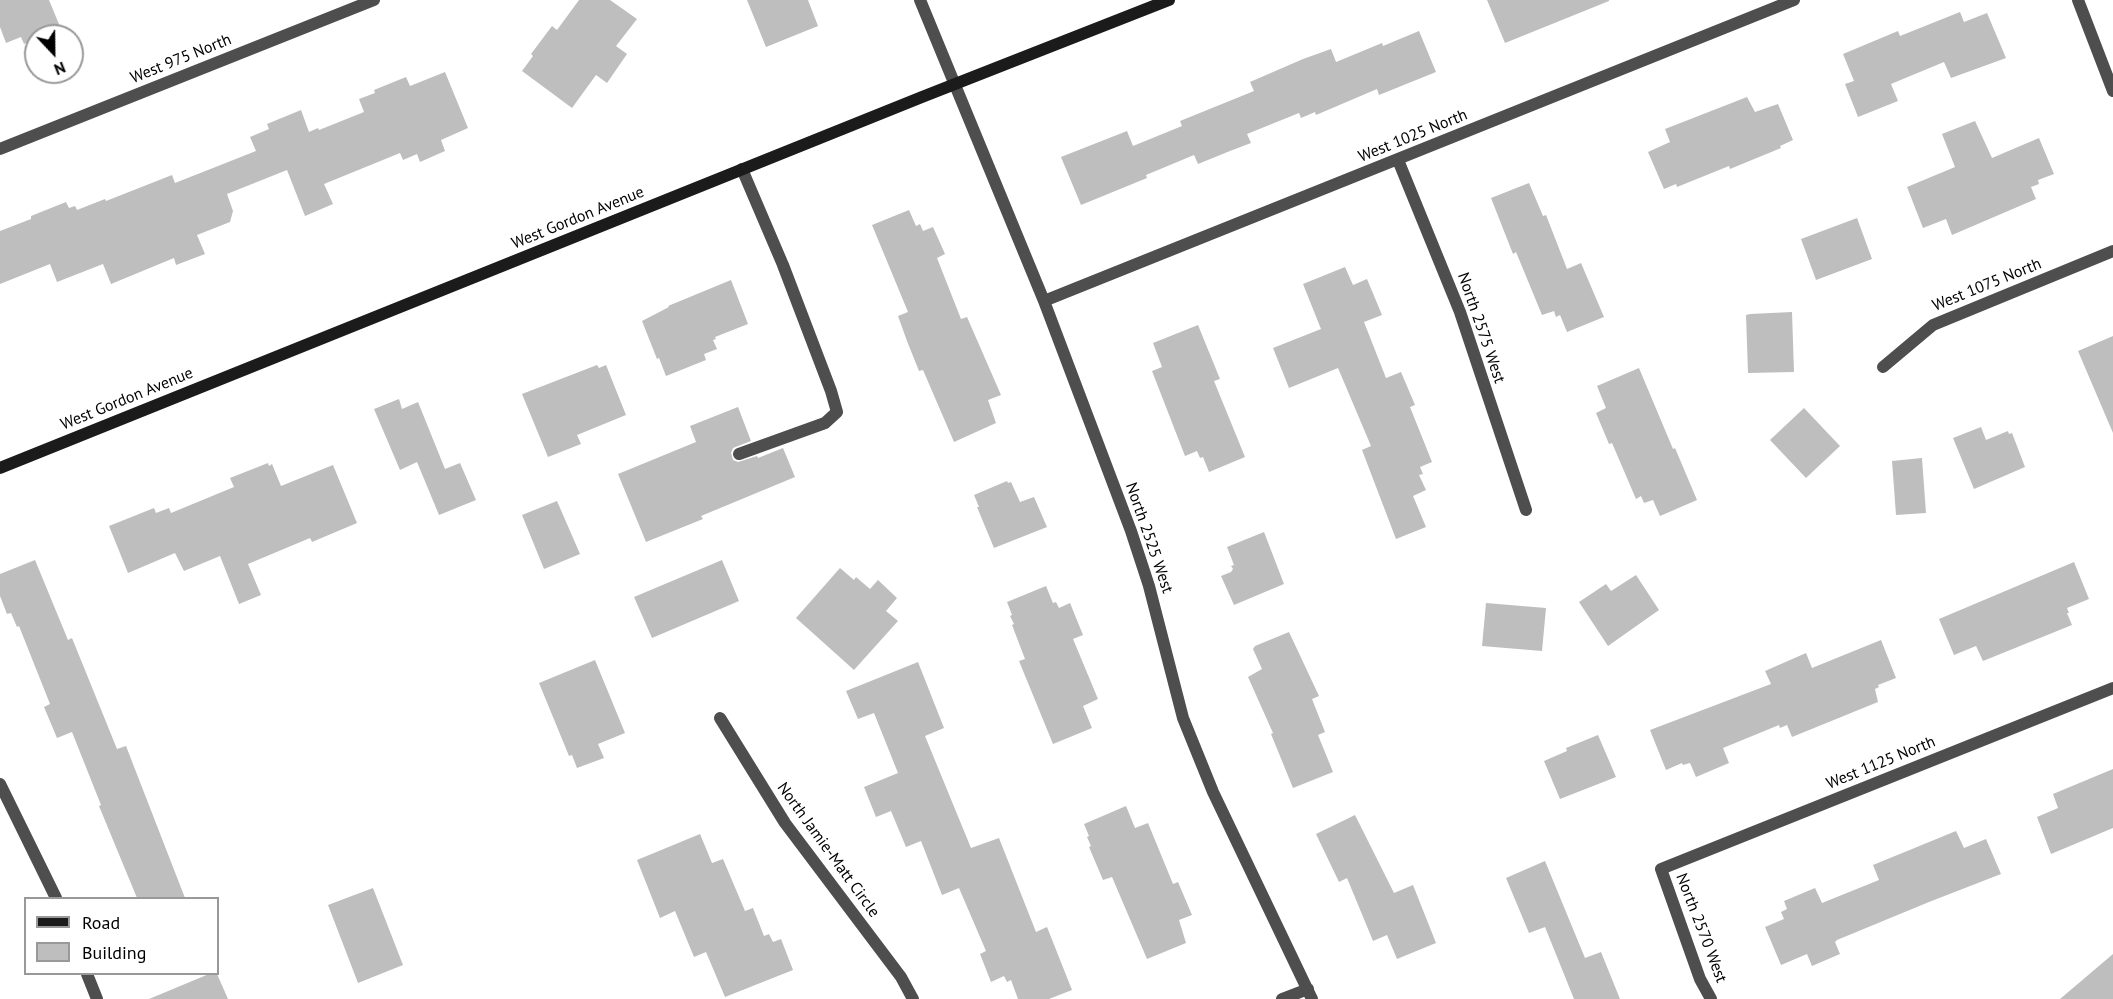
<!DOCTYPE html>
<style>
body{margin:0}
#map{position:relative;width:2113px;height:999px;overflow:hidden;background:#fff;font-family:"PT Sans",sans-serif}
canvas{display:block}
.legend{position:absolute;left:24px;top:897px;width:195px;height:78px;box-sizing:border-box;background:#fff;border:2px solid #999;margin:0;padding:8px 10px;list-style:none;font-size:18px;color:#000}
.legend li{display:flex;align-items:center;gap:12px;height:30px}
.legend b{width:30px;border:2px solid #999}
.north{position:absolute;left:24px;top:24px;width:60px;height:60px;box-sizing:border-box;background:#fff;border:2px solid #999;border-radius:50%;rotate:158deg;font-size:16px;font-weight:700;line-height:24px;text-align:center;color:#000}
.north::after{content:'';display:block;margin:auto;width:21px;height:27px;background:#000;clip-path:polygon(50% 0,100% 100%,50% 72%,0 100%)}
</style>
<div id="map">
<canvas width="2113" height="999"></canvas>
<ul class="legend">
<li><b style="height:8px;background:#1b1b1b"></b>Road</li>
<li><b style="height:16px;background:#bebebe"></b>Building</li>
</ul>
<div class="north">N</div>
</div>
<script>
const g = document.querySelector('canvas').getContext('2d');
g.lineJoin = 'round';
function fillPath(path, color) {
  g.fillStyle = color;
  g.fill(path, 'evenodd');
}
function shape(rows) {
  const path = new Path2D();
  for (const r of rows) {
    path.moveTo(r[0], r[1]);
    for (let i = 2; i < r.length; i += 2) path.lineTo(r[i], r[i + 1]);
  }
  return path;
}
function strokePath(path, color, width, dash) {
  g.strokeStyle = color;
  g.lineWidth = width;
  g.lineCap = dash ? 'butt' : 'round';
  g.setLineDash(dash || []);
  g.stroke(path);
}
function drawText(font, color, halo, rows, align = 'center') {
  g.font = font + ' "PT Sans",sans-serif';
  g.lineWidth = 4.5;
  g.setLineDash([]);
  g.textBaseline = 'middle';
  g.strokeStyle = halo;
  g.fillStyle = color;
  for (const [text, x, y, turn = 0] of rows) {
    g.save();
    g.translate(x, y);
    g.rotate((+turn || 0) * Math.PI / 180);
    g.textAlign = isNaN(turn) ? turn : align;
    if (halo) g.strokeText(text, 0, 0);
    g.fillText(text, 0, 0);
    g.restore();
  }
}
const building = shape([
 [0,0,49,0,61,29,44,36,36,36,36,39,24,44,21,37,6,43,0,27],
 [579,0,610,0,637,19,616,46,627,54,607,83,596,75,572,108,522,71,533,56,531,54,552,26,557,30],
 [747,0,808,0,818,26,766,47],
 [1487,0,1609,0,1609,1,1505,43],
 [1960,12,1964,22,1987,13,2006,58,1951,78,1944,62,1891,84,1898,101,1858,117,1845,84,1854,81,1843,54,1898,31,1900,36],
 [1419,31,1436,72,1379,95,1377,89,1316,115,1315,112,1301,118,1299,113,1247,134,1251,143,1230,151,1198,164,1194,155,1146,175,1147,178,1081,205,1061,157,1127,131,1133,146,1182,126,1180,121,1254,91,1250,82,1303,59,1331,49,1336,62,1382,43,1383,46],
 [445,72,468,128,441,140,445,151,420,162,417,154,403,160,400,153,324,184,333,204,305,216,287,170,227,194,233,211,230,222,197,235,205,254,176,265,174,258,111,284,103,264,57,282,50,264,0,284,0,231,31,219,31,216,66,202,69,208,75,206,77,210,105,199,106,201,172,175,175,183,256,151,250,137,269,129,267,124,301,110,309,132,318,128,319,130,364,112,359,99,375,93,374,90,406,77,410,86],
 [1747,97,1755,112,1778,104,1793,140,1780,146,1781,148,1730,169,1729,166,1677,187,1676,184,1664,189,1648,152,1670,142,1665,129],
 [1975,121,1992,158,2039,138,2054,174,2038,180,2039,184,2031,187,2036,199,1952,235,1946,219,1923,228,1907,187,1955,167,1942,134],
 [1529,183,1543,216,1546,215,1567,269,1581,263,1604,317,1567,332,1560,315,1556,317,1554,311,1542,315,1516,252,1513,254,1491,198],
 [909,210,916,226,920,224,923,231,933,227,945,254,937,258,961,319,967,317,1001,395,988,400,996,423,954,442,923,370,919,371,907,341,898,316,908,312,872,225],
 [1857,218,1872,259,1816,280,1801,239],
 [1345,267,1353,285,1367,279,1382,315,1364,322,1386,378,1401,372,1415,405,1410,407,1432,462,1420,467,1423,474,1419,475,1426,490,1413,496,1426,527,1396,539,1362,450,1371,446,1338,368,1289,388,1273,348,1321,329,1303,284],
 [731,280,748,324,715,337,716,339,713,340,717,349,704,354,706,360,666,376,659,358,657,359,642,321,669,307,668,306],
 [1792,312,1794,372,1748,373,1746,315,1750,314],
 [1198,325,1220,379,1214,381,1245,457,1209,472,1203,457,1200,458,1197,451,1185,456,1152,371,1162,367,1153,343],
 [2113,336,2113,433,2078,351],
 [597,365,599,368,606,365,626,415,577,435,581,444,548,457,522,394],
 [1639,368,1673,449,1675,448,1697,500,1660,516,1653,500,1644,503,1641,496,1636,499,1612,443,1609,444,1596,413,1606,408,1597,386],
 [399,399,402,409,418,402,445,469,460,463,476,500,439,515,417,462,400,470,374,409],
 [738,407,751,441,733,448,731,453,733,460,738,462,757,456,758,458,783,448,795,477,701,516,703,519,646,542,618,474,696,442,690,426],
 [1804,408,1840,446,1806,478,1770,440],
 [1981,427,1986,440,2008,431,2009,434,2012,433,2025,467,1974,489,1953,438],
 [1922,458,1926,513,1896,515,1892,461],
 [268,463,269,466,272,464,281,486,333,465,357,523,312,542,310,538,248,564,261,595,239,604,220,556,184,571,175,553,128,573,109,526,154,508,156,513,169,508,171,513,234,487,230,478],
 [1007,481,1008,483,1011,482,1020,502,1034,497,1047,527,994,548,977,507,979,507,974,495],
 [557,501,580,554,544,569,522,515],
 [1264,532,1284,584,1234,605,1221,576,1231,572,1233,569,1231,566,1234,565,1227,547],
 [35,560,68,640,72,638,117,749,126,746,185,898,137,898,99,806,101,805,72,732,57,738,44,707,50,704,19,626,17,627,11,613,7,614,0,596,0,574],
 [722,560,739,601,652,638,634,597],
 [2074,562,2089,599,2067,608,2069,613,2067,613,2072,625,1983,661,1976,646,1954,655,1939,619],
 [840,568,854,580,856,577,870,589,878,580,897,598,886,611,898,621,854,670,796,618],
 [1636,575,1659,610,1608,646,1579,602,1606,584,1611,591],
 [1046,586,1053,603,1056,602,1059,608,1070,603,1083,635,1073,639,1098,699,1083,706,1092,728,1053,744,1019,661,1025,659,1012,625,1014,624,1010,616,1012,615,1007,602],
 [1486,603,1546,608,1542,651,1482,646],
 [1289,632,1319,696,1312,699,1325,732,1318,735,1333,772,1293,788,1271,734,1273,733,1248,677,1262,669,1253,649,1255,646],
 [1881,640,1896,678,1878,685,1879,687,1875,689,1878,702,1792,737,1787,725,1780,728,1779,725,1723,748,1729,763,1696,777,1690,763,1683,765,1682,763,1666,770,1650,730,1771,684,1765,671,1806,653,1812,668],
 [595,660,625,733,598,744,604,758,577,768,572,755,569,756,539,683],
 [918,662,944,728,925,736,971,848,999,838,1036,932,1047,927,1072,990,1049,999,1018,999,1011,980,1007,982,1004,976,991,982,980,954,986,951,959,888,942,895,921,841,906,847,891,811,876,817,864,787,898,773,874,713,858,719,846,691],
 [1598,735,1616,777,1560,799,1544,761,1567,751,1566,748],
 [2113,769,2113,828,2051,854,2037,817,2058,808,2053,794],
 [1126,806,1135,828,1148,823,1173,884,1178,882,1192,915,1179,920,1186,943,1147,959,1112,877,1103,880,1089,847,1091,846,1087,837,1089,836,1084,824],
 [1355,815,1394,893,1413,885,1436,943,1397,959,1387,935,1373,941,1347,878,1339,882,1316,834],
 [1956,831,1964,848,1986,839,2001,874,1929,902,1837,940,1835,942,1840,954,1812,966,1807,954,1781,965,1765,927,1784,919,1781,912,1787,909,1784,901,1815,888,1822,903,1879,880,1873,865],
 [700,834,712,863,723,859,745,911,753,908,764,936,769,934,773,942,781,939,793,970,725,997,706,952,694,957,675,911,660,918,637,860],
 [1545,861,1585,958,1601,952,1620,999,1574,999,1545,927,1529,933,1506,878],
 [373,888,403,965,358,983,328,905],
 [2113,954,2113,999,2060,999],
 [209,974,217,974,228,999,149,999]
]);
const service = shape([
 [739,454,825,423,837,412,831,391,783,265,742,169]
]);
const minor = shape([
 [920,0,1044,301,1131,531,1149,586,1183,718,1213,792,1312,999],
 [2078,0,2113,91],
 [0,149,374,0],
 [1398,160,1460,312,1526,510],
 [1044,301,1794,0],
 [1883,367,1933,325,2113,251],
 [720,718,785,823,901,977,913,999],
 [0,784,56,898],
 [87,974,97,999],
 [1282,999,1308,989],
 [1711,999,1700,979,1661,869,2113,688]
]);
const secondary = shape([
 [0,468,922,97,1169,0]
]);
const streetNames = [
 ["West 975 North",181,59,-22],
 ["West 1025 North",1413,136,-22],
 ["West Gordon Avenue",578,218,-22],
 ["West 1075 North",1987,285,-22],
 ["North 2575 West",1481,328,71],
 ["West Gordon Avenue",127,399,-22],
 ["North 2525 West",1149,538,71],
 ["West 1125 North",1881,763,-22],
 ["North Jamie-Matt Circle",828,850,54],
 ["North 2570 West",1701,928,69]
];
fillPath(building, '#bebebe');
strokePath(service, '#4e4e4e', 12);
strokePath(minor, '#4e4e4e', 12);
strokePath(secondary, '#1b1b1b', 12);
drawText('16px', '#000', '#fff', streetNames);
</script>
